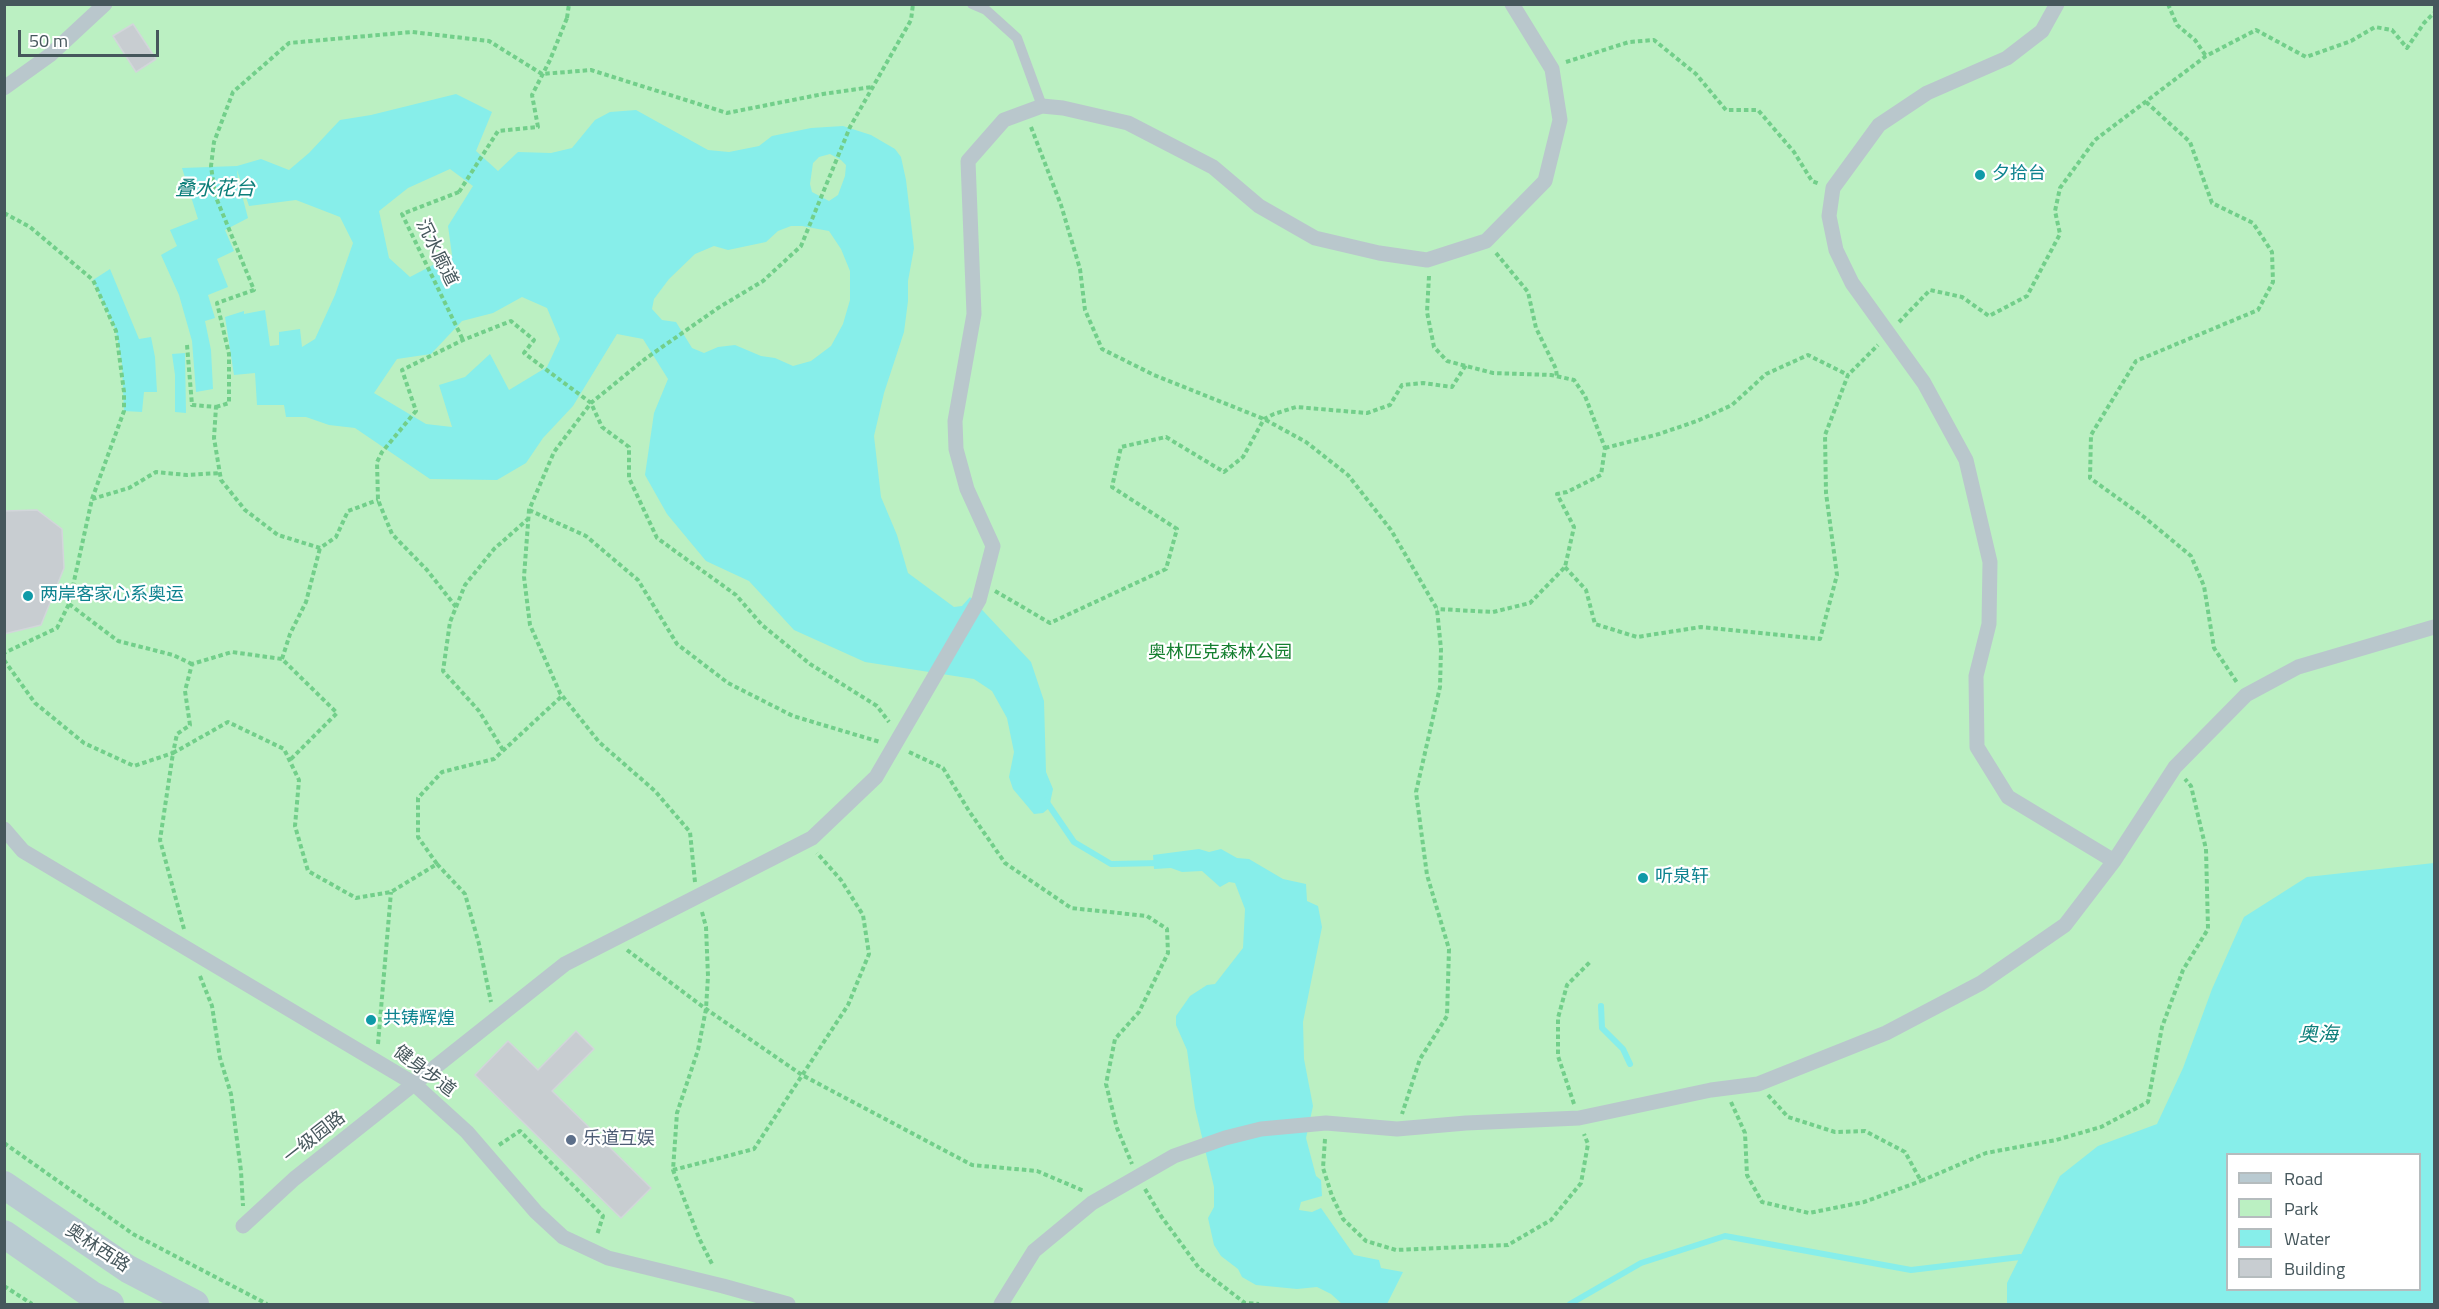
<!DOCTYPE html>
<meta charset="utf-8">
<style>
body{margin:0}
#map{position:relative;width:2439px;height:1309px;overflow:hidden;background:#f1eeef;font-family:"Titillium Web",sans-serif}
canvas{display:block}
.frame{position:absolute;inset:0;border:6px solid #46575c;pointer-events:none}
.legend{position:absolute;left:2226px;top:1153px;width:195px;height:138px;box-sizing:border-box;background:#fff;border:2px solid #b5bcbe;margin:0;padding:8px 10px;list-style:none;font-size:18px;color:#46575c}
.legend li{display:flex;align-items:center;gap:12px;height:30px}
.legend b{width:30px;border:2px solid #b5bcbe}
.scale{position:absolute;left:18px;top:30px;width:141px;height:27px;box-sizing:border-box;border:3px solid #46575c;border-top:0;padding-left:8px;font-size:18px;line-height:21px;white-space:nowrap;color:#46575c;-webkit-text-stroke:4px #fff;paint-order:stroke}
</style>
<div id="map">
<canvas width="2439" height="1309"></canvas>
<div class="frame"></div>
<ul class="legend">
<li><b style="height:8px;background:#b9cad1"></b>Road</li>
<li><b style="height:16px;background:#bbf0c2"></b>Park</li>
<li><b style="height:16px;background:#87eeea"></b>Water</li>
<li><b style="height:16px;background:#c8cdd1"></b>Building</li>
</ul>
<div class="scale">50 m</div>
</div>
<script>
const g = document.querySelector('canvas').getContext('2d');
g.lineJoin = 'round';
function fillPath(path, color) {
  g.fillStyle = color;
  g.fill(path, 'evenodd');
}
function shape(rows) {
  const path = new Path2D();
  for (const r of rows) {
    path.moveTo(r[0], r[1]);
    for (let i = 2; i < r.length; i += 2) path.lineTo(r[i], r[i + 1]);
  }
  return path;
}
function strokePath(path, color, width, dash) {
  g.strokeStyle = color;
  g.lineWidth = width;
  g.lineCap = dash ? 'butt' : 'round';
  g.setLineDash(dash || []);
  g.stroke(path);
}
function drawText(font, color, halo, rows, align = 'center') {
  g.font = font + ' "Titillium Web","Noto Sans SC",sans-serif';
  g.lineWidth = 4.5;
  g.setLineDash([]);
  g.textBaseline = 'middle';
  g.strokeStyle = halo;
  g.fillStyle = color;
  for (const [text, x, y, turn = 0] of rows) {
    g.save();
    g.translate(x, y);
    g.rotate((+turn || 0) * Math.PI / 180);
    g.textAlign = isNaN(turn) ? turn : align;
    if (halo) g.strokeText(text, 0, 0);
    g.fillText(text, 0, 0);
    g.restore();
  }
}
const green = shape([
 [5,5,2434,5,2434,1304,5,1304],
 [2228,1154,2420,1154,2420,1290,2228,1290]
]);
const water = shape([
 [456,94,492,112,476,151,498,171,518,152,551,153,572,148,595,120,610,112,636,110,708,150,729,152,759,146,772,136,811,128,843,126,871,135,895,149,901,157,906,180,914,248,908,281,908,301,904,332,884,393,874,436,881,497,897,535,908,573,954,607,962,606,970,597,1031,662,1044,701,1046,772,1053,789,1049,808,1043,813,1034,814,1013,789,1009,777,1014,752,1007,718,992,691,974,679,865,662,794,630,749,581,706,561,667,514,645,475,654,413,668,379,643,339,617,334,573,406,543,438,526,463,497,480,430,479,355,428,329,425,306,417,286,417,284,405,257,405,255,373,234,375,225,317,244,311,244,314,265,310,270,346,279,345,279,332,300,329,302,347,315,339,335,295,353,243,340,217,296,200,249,206,237,170,238,180,248,218,225,230,234,251,217,259,228,287,208,295,215,318,205,321,211,350,213,389,196,392,192,341,179,295,161,255,177,246,170,230,198,219,182,168,237,166,261,159,289,170,309,153,340,120,371,115],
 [830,154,841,160,846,165,845,176,838,195,829,201,812,192,810,184,813,163,819,157],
 [450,169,473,186,448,226,452,255,410,277,389,258,379,211,408,188],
 [791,226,802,226,829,231,841,249,850,271,850,300,843,324,831,346,811,361,793,366,775,358,761,356,735,345,718,347,704,353,692,348,676,322,662,320,652,309,654,299,669,279,695,254,714,246,728,250,766,242,778,231],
 [522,297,547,308,560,339,547,367,509,390,490,354,465,377,439,385,452,427,426,424,374,393,397,359,431,354,462,321,493,313],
 [110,269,139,339,151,337,155,357,157,392,144,392,142,412,124,411,122,365,116,331,93,280],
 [185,353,186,413,175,412,175,375,172,354],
 [1199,849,1209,852,1221,849,1237,858,1249,859,1283,879,1306,884,1307,901,1318,906,1322,927,1303,1022,1304,1059,1313,1106,1306,1138,1316,1176,1321,1180,1322,1196,1301,1202,1299,1210,1312,1212,1321,1208,1354,1255,1379,1260,1381,1268,1403,1272,1387,1304,1342,1304,1331,1294,1317,1287,1297,1289,1256,1285,1242,1277,1238,1269,1221,1256,1214,1245,1208,1218,1214,1207,1214,1187,1195,1108,1187,1050,1176,1025,1176,1016,1190,996,1207,985,1215,984,1243,948,1245,909,1235,883,1229,882,1220,887,1202,871,1182,872,1171,868,1154,869,1153,855],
 [2434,863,2434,1304,2007,1304,2007,1283,2060,1176,2098,1146,2157,1124,2183,1068,2212,989,2244,917,2307,877],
 [2228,1154,2420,1154,2420,1290,2228,1290]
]);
const stream = shape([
 [1046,801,1074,842,1111,864,1161,863],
 [1601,1006,1602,1028,1623,1049,1630,1064],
 [1570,1304,1641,1263,1725,1236,1911,1270,2020,1257]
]);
const building = shape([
 [133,24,156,59,136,72,113,36,133,24],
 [37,510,62,529,64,568,41,625,4,634,4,511,37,510],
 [576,1031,594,1049,552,1091,651,1188,621,1218,475,1075,508,1041,538,1070,576,1031]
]);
const path = shape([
 [2168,4,2177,25,2195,40,2206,56],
 [567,18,569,4],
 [1566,62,1629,42,1654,40,1696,74,1726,110,1758,110,1794,152,1812,181,1820,184],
 [2146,102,2190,142,2212,203,2253,223,2272,252,2273,282,2258,310,2136,361,2091,435,2090,478,2144,517,2191,556,2204,586,2214,648,2238,684],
 [1031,127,1061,205,1080,269,1085,310,1102,349,1154,375,1264,419,1306,442,1348,475,1391,530,1437,609,1441,649,1440,687,1416,792,1427,875,1449,949,1447,1016,1420,1059,1402,1114],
 [459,192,402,214,463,340],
 [4,213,30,227,93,280,116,331,124,392,124,411,92,499,69,604,57,628,4,653],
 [1496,253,1528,292,1536,328,1556,369,1557,377],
 [1429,276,1427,312,1434,347,1447,361,1493,373,1551,375,1574,380,1585,396,1605,448,1601,475,1567,492,1557,494,1574,527,1565,567,1530,603,1493,612,1437,609],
 [1899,322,1930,290,1962,297,1989,316,2027,296,2060,234,2055,211,2060,188,2095,140,2206,56,2256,30,2306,57,2351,41,2375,27,2392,30,2407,48,2424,23,2434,13],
 [187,345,192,405,216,407,214,438,221,480,245,510,278,535,320,548,336,537,348,511,378,500],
 [216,407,229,403,229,354,217,303,254,290,215,195,211,166,214,142,233,92,289,43,412,32,489,41,542,74,591,70,727,113,823,94,872,87],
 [1605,448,1659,434,1697,421,1732,405,1766,374,1808,355,1848,375],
 [92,499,129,488,156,472,187,475,220,473],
 [529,510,586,536,638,580,677,644,728,683,793,716,880,742],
 [1565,567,1586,590,1595,624,1637,637,1701,627,1820,639,1837,575,1826,493,1825,435,1848,375,1878,345],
 [995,591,1050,623,1166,569,1177,529,1112,487,1121,447,1166,437,1224,472,1243,457,1264,419,1274,414,1296,407,1367,413,1390,405,1402,385,1423,383,1452,387,1466,365],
 [69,604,118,641,173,655,192,664],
 [456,607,427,570,392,534,378,500,377,462,382,452,416,411,402,370,463,340,511,321,534,340,524,353,591,403,602,427,629,447,629,478,657,538,736,595,762,625,810,664,877,706,889,722],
 [282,659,290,634,306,602,320,548],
 [4,660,35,703,84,743,134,766,173,753,177,734,190,725,185,691,192,664,232,652,282,659,337,713,289,761],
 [503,750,479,711,443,671,450,622,465,585,494,549,528,519],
 [909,752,943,768,969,811,1005,863,1071,908,1147,916,1167,929,1168,953,1139,1012,1115,1039,1106,1084,1117,1128,1132,1164],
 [437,864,465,894,479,944,491,1002],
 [695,882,690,832,655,791,599,742,560,693,530,625,524,577,529,510,554,452,591,403,645,359,718,308,763,281,801,246,850,127,911,20,913,4],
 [702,912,706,927,708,976,706,1009,698,1050,677,1113,673,1170,699,1238,713,1266],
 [184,929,160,840,173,753,228,722,284,749,299,780,295,826,308,871,356,898,391,892,437,864,418,837,418,798,442,772,494,759,562,696],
 [627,950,706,1009,802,1075,972,1165,1037,1171,1084,1191],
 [200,976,212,1006,220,1058,231,1094,241,1171,243,1206],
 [378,1044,391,892],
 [1768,1095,1788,1117,1835,1132,1865,1131,1905,1152,1921,1181,1986,1153,2056,1140,2101,1127,2148,1102,2162,1027,2183,970,2208,929,2206,849,2191,786,2185,779],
 [1731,1102,1745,1133,1747,1175,1762,1202,1809,1213,1864,1202,1921,1181],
 [1574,1104,1558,1056,1558,1018,1567,985,1590,962],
 [1325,1139,1323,1168,1332,1196,1343,1219,1366,1241,1396,1250,1508,1245,1551,1220,1581,1183,1588,1144,1584,1134],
 [4,1143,133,1234,267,1304],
 [499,1145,520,1131,603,1216,597,1235],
 [673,1170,754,1149,848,1005,869,954,863,915,841,880,817,853],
 [1145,1189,1161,1216,1199,1268,1245,1303,1259,1304],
 [4,1286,32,1304]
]);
const service = shape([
 [972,4,986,10,1017,38,1042,106]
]);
const pedestrian = shape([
 [2057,4,2042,31,2007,58,1927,93,1879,125,1833,188,1829,216,1836,250,1852,283,1924,383,1966,460,1990,562,1989,624,1976,676,1977,747,2008,797,2114,861],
 [4,88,50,55,105,4],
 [4,829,23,851,413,1083,467,1132,536,1212,563,1237,608,1258,723,1286,788,1304],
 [243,1226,294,1179,565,964,812,838,876,777,979,600,993,546,967,489,956,449,955,421,974,314,968,161,1004,120,1042,106,1063,108,1128,123,1213,167,1259,206,1315,238,1379,253,1427,260,1486,241,1545,181,1560,120,1552,69,1512,4],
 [1001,1304,1034,1251,1092,1203,1174,1156,1225,1138,1261,1129,1326,1123,1397,1129,1466,1123,1579,1118,1711,1090,1758,1084,1886,1033,1981,983,2065,925,2114,861,2175,767,2246,695,2298,667,2434,627]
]);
const secondary = shape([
 [4,1185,128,1269,195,1304],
 [4,1234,92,1295,110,1304]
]);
const pathBridge = shape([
 [459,192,498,131,538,127,532,95,550,60,567,18]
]);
const markers = [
 [1980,175,6,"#0f9aa8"],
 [28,596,6,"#0f9aa8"],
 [1643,878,6,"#0f9aa8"],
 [371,1020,6,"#0f9aa8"],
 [571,1140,6,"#5c6f8a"]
];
const cultureNames = [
 ["夕拾台",1992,175],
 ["两岸客家心系奥运",40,596],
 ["听泉轩",1655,878],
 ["共铸辉煌",383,1020]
];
const streetNames = [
 ["沉水廊道",436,253,64],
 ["健身步道",424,1072,37],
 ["一级园路",315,1138,-38],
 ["奥林西路",97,1249,33]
];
const parkNames = [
 ["奥林匹克森林公园",1220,654]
];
const serviceNames = [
 ["乐道互娱",583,1140]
];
const waterNames = [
 ["叠水花台",215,190],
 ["奥海",2318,1036]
];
fillPath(green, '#bbf0c2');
fillPath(water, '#87eeea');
strokePath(stream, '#87eeea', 6);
fillPath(building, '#c8cdd1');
strokePath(building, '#d2d6da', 1.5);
strokePath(path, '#72cf8a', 4, [4.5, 3]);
strokePath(service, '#b9c7cc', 10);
strokePath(pedestrian, '#b9c7cc', 15);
strokePath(secondary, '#b9cad1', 28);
strokePath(pathBridge, '#72cf8a', 4, [4.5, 3]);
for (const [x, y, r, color] of markers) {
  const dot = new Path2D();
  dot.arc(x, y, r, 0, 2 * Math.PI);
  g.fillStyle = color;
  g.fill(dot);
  strokePath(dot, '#fff', 2);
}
drawText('18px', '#0d838f', '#fff', cultureNames, 'left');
drawText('18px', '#46575c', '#fff', streetNames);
drawText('18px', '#147f2f', '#fff', parkNames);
drawText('18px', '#4e5e75', '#fff', serviceNames, 'left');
drawText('italic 20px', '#0b7e79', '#fff', waterNames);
</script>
